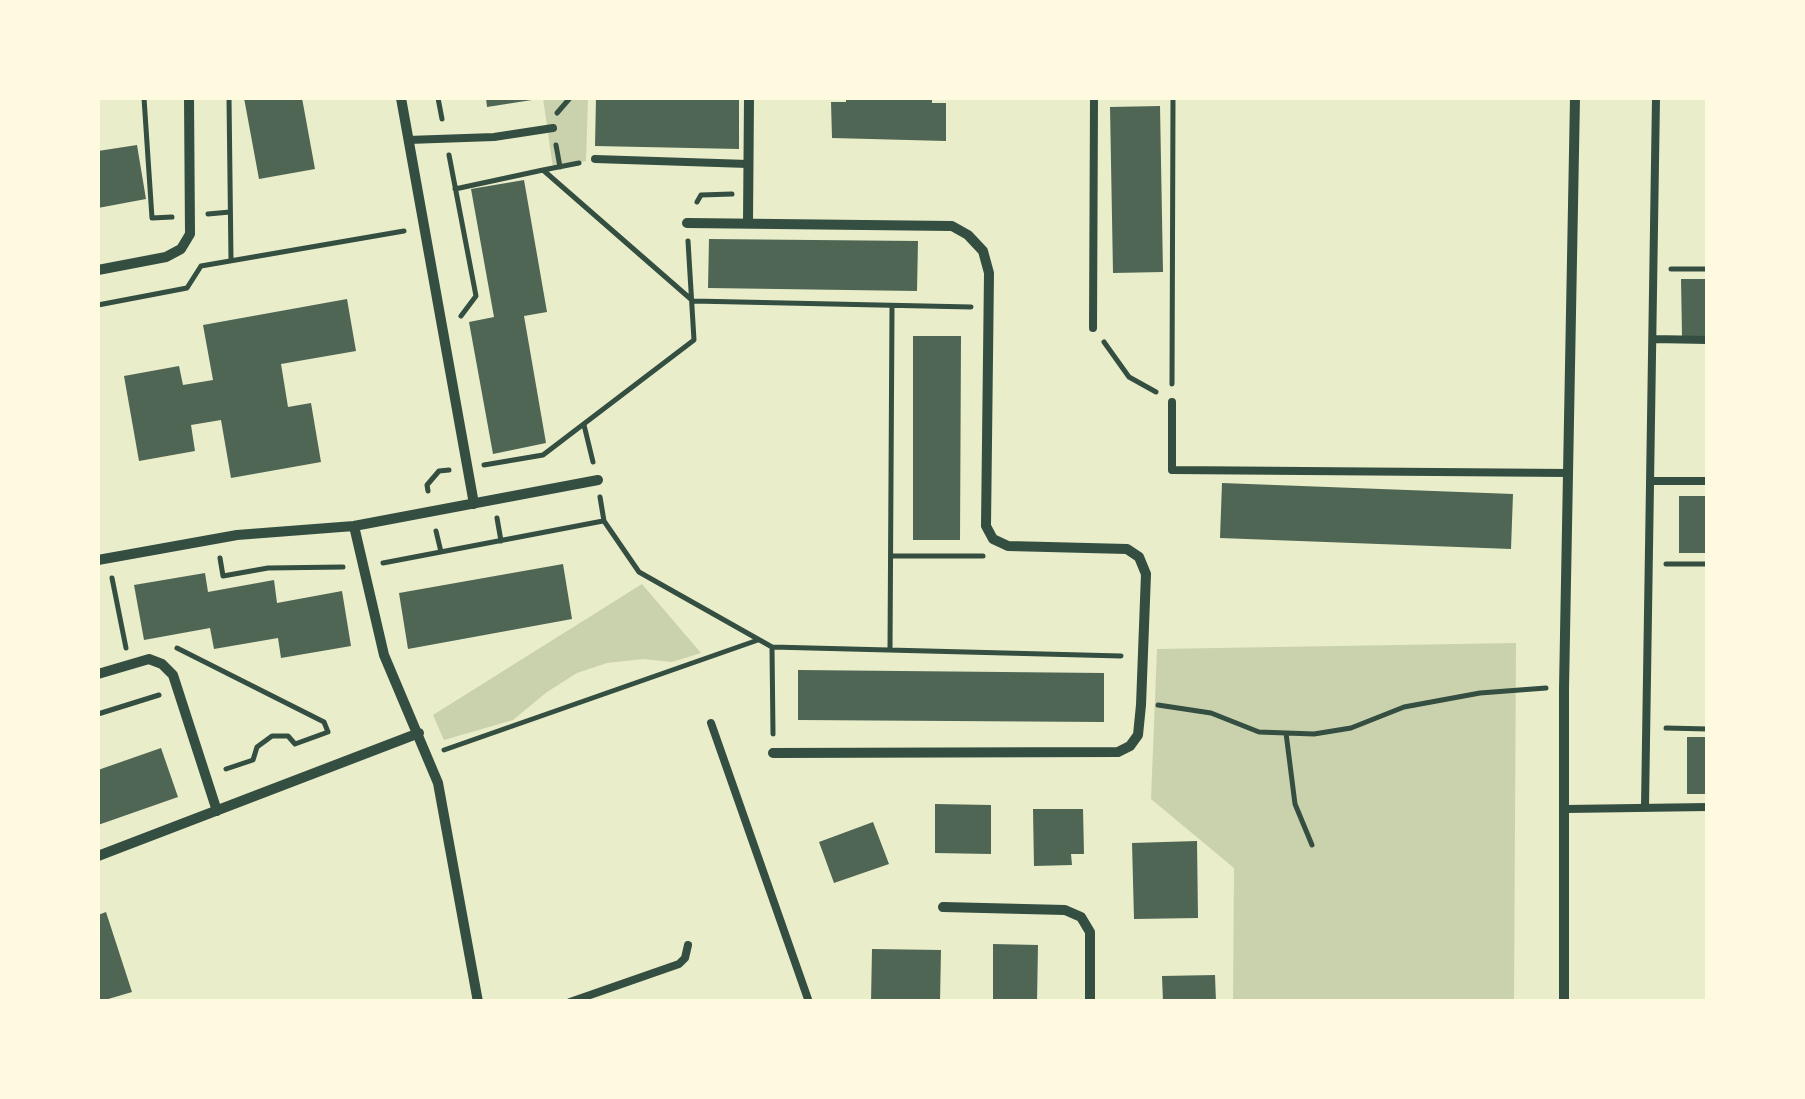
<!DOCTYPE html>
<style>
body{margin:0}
#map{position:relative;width:1805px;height:1099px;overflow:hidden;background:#e9edc9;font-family:Georgia,serif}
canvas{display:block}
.frame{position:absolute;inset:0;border:100px solid #fefae0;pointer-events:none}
</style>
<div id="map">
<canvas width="1805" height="1099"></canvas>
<div class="frame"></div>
</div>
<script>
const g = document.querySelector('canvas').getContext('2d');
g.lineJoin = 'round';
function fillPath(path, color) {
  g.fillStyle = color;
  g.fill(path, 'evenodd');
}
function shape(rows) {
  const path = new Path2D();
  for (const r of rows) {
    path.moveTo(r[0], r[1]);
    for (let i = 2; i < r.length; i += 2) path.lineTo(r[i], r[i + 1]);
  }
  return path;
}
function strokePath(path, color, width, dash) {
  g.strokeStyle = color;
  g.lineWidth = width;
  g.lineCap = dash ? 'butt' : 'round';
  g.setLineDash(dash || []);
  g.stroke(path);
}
const green = shape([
 [543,98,588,98,586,161,553,168],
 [642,584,701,653,672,662,643,659,607,663,577,673,547,692,513,720,444,740,433,715],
 [1516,643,1514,1001,1233,1001,1234,868,1151,799,1157,649]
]);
const building = shape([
 [244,98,302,98,315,169,259,179],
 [486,98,532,98,532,100,487,107],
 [596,98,739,98,739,149,595,146],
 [846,98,932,98,932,103,946,103,946,141,832,138,831,102,846,102],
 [1160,106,1163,272,1113,273,1110,107],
 [137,145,146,199,98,208,98,151],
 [524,180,547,312,524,316,546,443,493,454,469,322,494,317,471,189],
 [709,239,918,241,917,291,708,288],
 [1681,279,1708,279,1708,336,1682,336],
 [347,299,356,351,281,364,288,407,311,403,321,462,231,478,221,420,191,425,195,451,139,461,124,376,179,366,183,385,213,380,203,325],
 [913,336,961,336,960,540,913,540],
 [1222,483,1513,494,1511,549,1220,538],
 [1679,496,1708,496,1708,553,1679,553],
 [563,564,572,619,408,649,399,593],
 [205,573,208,592,274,580,277,603,342,591,351,646,281,658,278,638,214,649,210,628,144,640,134,585],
 [798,670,1104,673,1104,722,798,720],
 [1687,737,1708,737,1708,794,1687,794],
 [161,748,178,797,98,825,98,770],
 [935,804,991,805,991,854,935,853],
 [1033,809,1083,809,1084,854,1071,854,1072,865,1034,866],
 [873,822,889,864,834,883,819,842],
 [1197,841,1198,918,1134,919,1132,843],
 [106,912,132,992,98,1002,98,915],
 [993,944,1038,945,1037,1002,993,1002],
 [872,949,941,950,940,1002,871,1002],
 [1215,975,1216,1002,1163,1002,1162,976]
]);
const path = shape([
 [144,98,152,218,172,217],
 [229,98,231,260],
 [438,98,442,119],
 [557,113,570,98],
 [556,145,560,167],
 [449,155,476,296,461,316],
 [543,170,579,163],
 [455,189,543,170,693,301,971,307],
 [697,202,701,195,732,194],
 [208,214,230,212],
 [1671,269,1708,269],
 [98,305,187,288,201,266,404,231],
 [1104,342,1129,377,1156,392],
 [1172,384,1173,98],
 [584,425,593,462],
 [484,465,543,455,694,340,688,241],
 [428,491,427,485,439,471,449,470],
 [600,497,604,521,639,572,772,647,1121,656],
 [497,518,501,541],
 [436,531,441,552],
 [891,556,983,556],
 [220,558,223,576,268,568,343,567],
 [383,563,603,521],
 [1666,564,1708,564],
 [112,578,126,648],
 [772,647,773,734],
 [177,648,324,722,328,732,295,744,288,736,272,736,257,747,253,760,226,769],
 [890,650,892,308],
 [1158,705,1211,713,1259,732,1314,734,1351,728,1404,707,1480,693,1546,688],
 [98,714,159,695],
 [1666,728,1708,729],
 [1286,733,1295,804,1312,845],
 [444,750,758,640]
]);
const service = shape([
 [408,140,494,137,553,128],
 [595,159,748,164],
 [1093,328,1094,98],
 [1653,339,1708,340],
 [1172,402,1172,470,1568,473],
 [1650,481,1708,481],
 [711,723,809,1002],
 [1645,806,1656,98],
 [1566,809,1708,807],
 [570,1002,679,964,685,958,688,945]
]);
const minor = shape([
 [401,98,474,504],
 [748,222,749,98],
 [687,223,952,226,968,235,983,251,989,273,986,526,993,539,1008,546,1127,549,1139,557,1146,574,1141,705,1138,735,1130,746,1118,752,773,753],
 [98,270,166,257,181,249,190,234,189,98],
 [354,526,384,655,438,783,478,1002],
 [98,560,237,535,354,526,598,480],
 [98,674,149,659,162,664,173,675,217,811],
 [98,856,419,733],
 [943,907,1065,910,1081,917,1090,932,1090,1002],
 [1564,1002,1564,688,1575,98]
]);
fillPath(green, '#cad2ad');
fillPath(building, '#4f6655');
strokePath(path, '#344e41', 5);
strokePath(service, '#344e41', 8);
strokePath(minor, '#344e41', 10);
</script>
